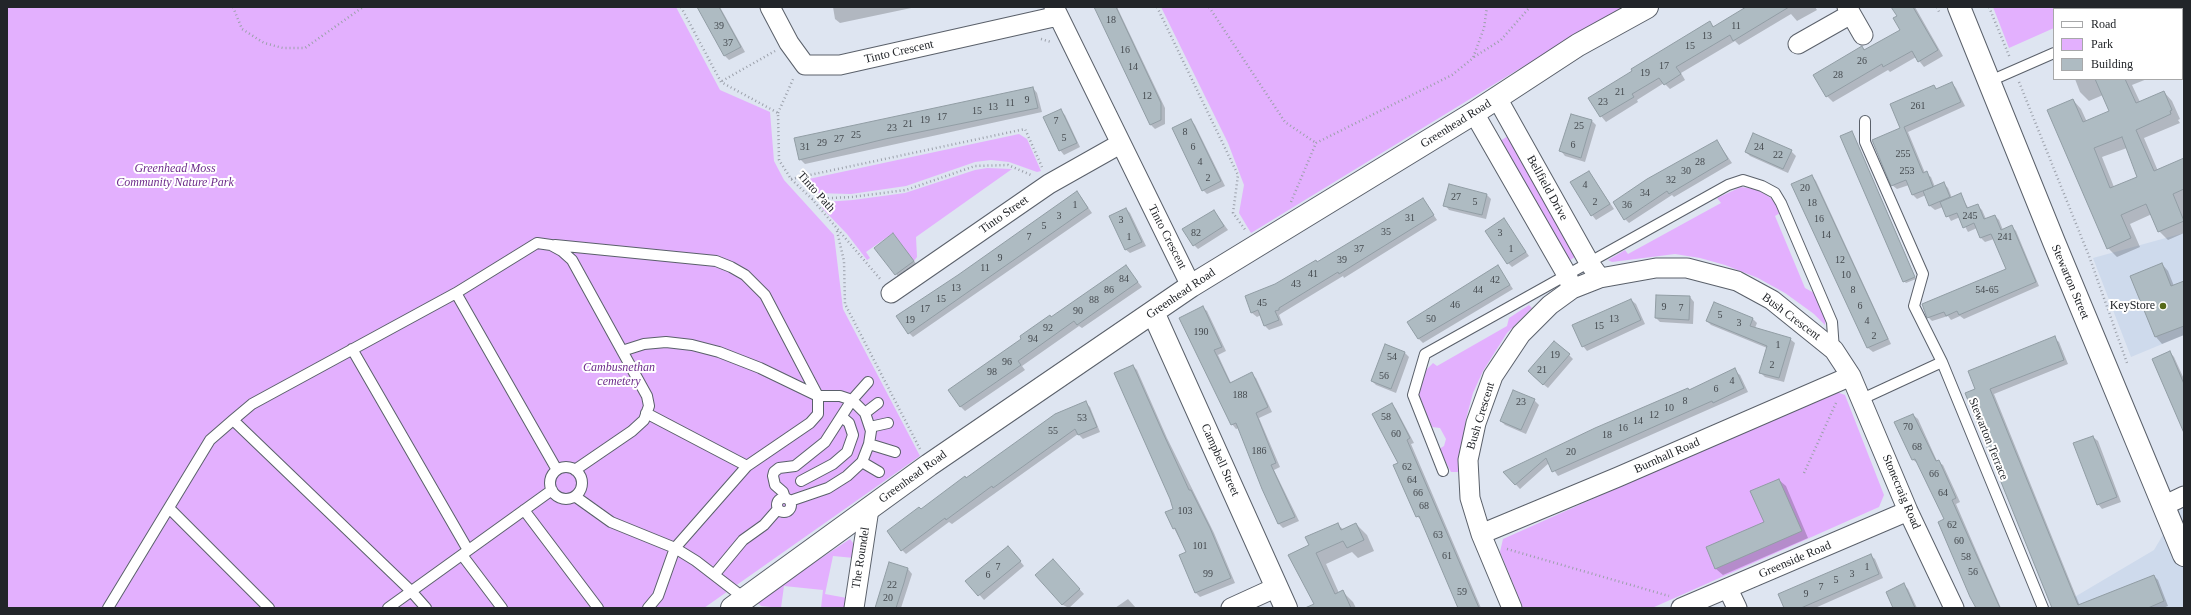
<!DOCTYPE html>
<style>
body{margin:0}
#map{position:relative;width:2191px;height:615px;overflow:hidden;background:#dee5f1;font-family:"Times New Roman",serif}
canvas{display:block}
.frame{position:absolute;inset:0;border:8px solid #222529;pointer-events:none}
.legend{position:absolute;left:2053px;top:8px;width:130px;height:72px;box-sizing:border-box;background:#fff;border:1px solid #a7a8a9;margin:0;padding:5px 7px;list-style:none;font-size:12px;color:#222529}
.legend li{display:flex;align-items:center;gap:8px;height:20px}
.legend b{width:20px;border:1px solid #a7a8a9}
</style>
<div id="map">
<canvas width="2191" height="615"></canvas>
<div class="frame"></div>
<ul class="legend">
<li><b style="height:5px;background:#fff"></b>Road</li>
<li><b style="height:11px;background:#e3b0fe"></b>Park</li>
<li><b style="height:11px;background:#aebbc2"></b>Building</li>
</ul>
</div>
<script>
const g = document.querySelector('canvas').getContext('2d');
g.lineJoin = 'round';
function fillPath(path, color) {
  g.fillStyle = color;
  g.fill(path, 'evenodd');
}
function shape(rows) {
  const path = new Path2D();
  for (const r of rows) {
    if (r.length === 3) {
      path.moveTo(r[0] + r[2], r[1]);
      path.arc(r[0], r[1], r[2], 0, 2 * Math.PI);
      continue;
    }
    path.moveTo(r[0], r[1]);
    for (let i = 2; i < r.length; i += 2) path.lineTo(r[i], r[i + 1]);
  }
  return path;
}
function strokePath(path, color, width, dash) {
  g.strokeStyle = color;
  g.lineWidth = width;
  g.lineCap = dash ? 'butt' : 'round';
  g.setLineDash(dash || []);
  g.stroke(path);
}
function drawText(font, color, halo, rows, align = 'center') {
  g.font = font + ' "Times New Roman",serif';
  g.lineWidth = 4;
  g.setLineDash([]);
  g.textBaseline = 'middle';
  g.strokeStyle = halo;
  g.fillStyle = color;
  for (const [text, x, y, turn = 0] of rows) {
    g.save();
    g.translate(x, y);
    g.rotate((+turn || 0) * Math.PI / 180);
    g.textAlign = isNaN(turn) ? turn : align;
    if (halo) g.strokeText(text, 0, 0);
    g.fillText(text, 0, 0);
    g.restore();
  }
}
const built = shape([
 [2184,233,2184,335,2131,357,2093,258],
 [2184,505,2184,608,2056,608,2154,550,2180,506]
]);
const green = shape([
 [7,7,676,7,720,90,770,112,774,161,784,180,834,235,843,309,920,456,704,608,7,608],
 [1161,7,1627,7,1519,69,1251,233,1239,213,1244,185,1228,143],
 [1993,7,2100,7,2095,9,2054,9,2054,28,2009,48],
 [1019,134,1027,139,1041,171,1037,172,1009,162,991,160,975,162,906,186,851,194,814,193,802,184,804,180],
 [1508,136,1576,256,1569,261,1500,141],
 [987,168,1012,169,916,237,917,257,914,261,893,233,866,252,870,258,867,260,847,234,822,208,825,202,853,200,905,193,975,170],
 [1741,187,1756,189,1771,198,1778,208,1780,213,1775,216,1805,288,1816,294,1826,319,1825,325,1814,314,1785,293,1758,278,1725,265,1700,258,1675,254,1612,262,1608,260,1625,250,1628,254,1721,203,1717,198],
 [1529,305,1532,308,1507,333,1483,371,1473,393,1466,419,1458,472,1451,472,1439,449,1444,446,1446,439,1440,428,1432,427,1418,395,1426,370,1433,363,1437,366,1507,326,1509,318],
 [1834,391,1845,395,1884,495,1879,507,1652,608,1523,608,1500,552,1503,539],
 [850,539,856,547,854,558,833,556,825,594,847,598,845,608,821,608,823,590,784,586,781,608,761,606,756,601]
]);
const shadow = shape([
 [698,7,720,7,745,52,729,60,725,56],
 [833,7,916,7,840,23,835,19],
 [1096,7,1117,7,1165,108,1165,124,1155,129,1151,125],
 [1748,7,1815,7,1817,10,1797,21,1791,14,1739,45,1735,41,1681,73,1685,80,1670,89,1664,83,1637,100,1638,102,1606,122,1601,116,1710,23,1714,27],
 [1892,7,1915,7,1943,56,1924,67,1916,57,1890,72,1888,70,1833,102,1827,96,1862,47,1865,50,1901,30,1898,16],
 [2168,7,2184,7,2184,15,2182,16,2182,9,2169,9],
 [2075,79,2147,79,2132,85,2140,102,2164,92,2172,101,2180,119,2178,120,2180,123,2144,138,2158,171,2184,159,2184,233,2168,240,2159,231,2152,214,2130,224,2140,247,2117,257,2108,248,2073,100,2081,109,2087,122,2110,112,2103,95,2089,101,2080,92],
 [2127,148,2138,178,2114,187,2102,157],
 [1952,83,1956,88,1965,106,1908,132,1925,173,1931,177,1935,187,1944,184,1948,188,1952,198,1960,195,1969,209,1977,205,1982,210,1986,219,1995,216,1999,220,2003,230,2012,227,2016,231,2039,286,1964,319,1960,316,1951,320,1948,316,1932,321,1928,317,2007,269,1994,239,1985,242,1981,238,1977,228,1968,232,1960,217,1951,221,1943,207,1935,210,1930,206,1926,195,1917,199,1913,195,1909,185,1897,189,1892,185,1902,129,1934,86,1937,90],
 [1033,88,1037,93,1042,112,805,164,800,159],
 [1060,110,1065,115,1080,147,1064,155,1060,150],
 [1572,115,1592,121,1596,125,1585,162,1565,156,1561,151],
 [1191,120,1195,125,1225,186,1207,194,1203,190],
 [1852,132,1916,279,1906,283,1904,281],
 [1717,141,1732,163,1674,197,1672,195,1629,223,1625,219],
 [1791,151,1796,156,1788,173,1750,156,1746,152],
 [1589,172,1614,209,1596,220,1592,215],
 [1812,176,1816,181,1891,344,1873,352,1868,348,1825,251],
 [1487,195,1491,199,1486,219,1449,210,1445,205],
 [1081,197,1092,213,913,337,909,333],
 [1423,199,1437,220,1344,278,1343,276,1282,313,1279,315,1283,325,1269,330,1265,326,1261,315,1257,317,1252,313,1246,297,1275,285,1317,263],
 [1126,209,1130,213,1146,246,1130,253,1125,249],
 [1214,211,1228,230,1198,249,1194,245],
 [1504,220,1529,256,1512,267,1508,263],
 [897,239,918,266,900,279,876,248],
 [2162,264,2168,271,2174,286,2184,282,2184,335,2162,344,2156,337,2132,276],
 [1126,267,1142,287,1082,328,1079,326,1022,366,1025,370,965,411,960,406,1052,318],
 [1498,267,1513,289,1423,343,1418,338],
 [1657,296,1690,297,1694,302,1693,324,1660,322,1656,318],
 [1631,300,1636,304,1645,324,1587,351,1583,346],
 [1202,307,1207,311,1226,351,1218,355,1231,383,1251,374,1256,378,1272,412,1259,418,1280,467,1274,470,1299,521,1283,528,1279,524,1263,489,1239,428,1236,429,1232,424],
 [1752,318,1757,323,1755,328,1790,339,1795,343,1784,382,1765,377,1760,372,1767,348,1711,325,1707,321],
 [2054,338,2059,342,2068,364,1994,394,2080,606,2154,576,2158,580,2168,606,2163,608,2053,608,1976,390],
 [1385,345,1405,353,1409,357,1396,393,1376,385,1372,381],
 [2170,352,2174,357,2184,379,2184,431],
 [1569,355,1573,359,1548,388,1533,376],
 [1133,366,1137,370,1167,438,1214,533,1235,583,1200,597,1196,593,1180,556,1187,553,1166,513,1174,509],
 [1735,371,1740,375,1748,392,1558,476,1549,463,1520,489,1505,473],
 [1534,400,1539,405,1526,434,1505,425,1501,421],
 [1085,402,1090,407,1100,432,1083,439,1078,434,952,524,949,522,906,554,902,550,921,510],
 [1392,404,1396,409,1414,443,1411,444,1481,608,1459,608,1422,521,1417,516,1400,463],
 [1913,415,1918,419,1937,461,1943,465,1960,502,1956,504,2001,608,1976,608,1945,520,1919,464,1913,460,1896,423],
 [2093,437,2098,441,2121,502,2102,509,2098,504],
 [1779,480,1786,486,1808,538,1723,575,1716,569,1707,548,1765,523],
 [1337,524,1344,530,1356,524,1367,535,1374,551,1358,558,1352,552,1326,564,1339,593,1342,591,1353,602,1356,608,1318,608,1310,546],
 [1012,551,1024,566,984,600,967,581],
 [1870,555,1875,559,1883,578,1815,608,1785,608],
 [890,563,908,569,912,574,901,608,875,608],
 [1057,565,1084,594,1069,608,1063,605,1036,575],
 [1904,585,1908,589,1917,608,1894,608],
 [1128,599,1136,608,1115,608]
]);
const building = shape([
 [697,7,719,7,741,47,724,56,697,7],
 [1094,7,1116,7,1161,103,1161,120,1150,125,1094,7],
 [1746,7,1789,7,1733,41,1730,35,1676,67,1681,74,1664,85,1659,78,1632,94,1634,97,1600,117,1588,98,1632,71,1631,69,1710,21,1713,27,1746,7],
 [1891,7,1913,7,1938,50,1918,62,1912,51,1883,67,1882,64,1826,97,1813,75,1862,46,1864,50,1900,30,1893,18,1897,16,1891,7],
 [2095,79,2125,79,2136,103,2164,91,2172,110,2170,111,2171,114,2136,130,2154,171,2184,158,2184,189,2173,194,2184,221,2158,232,2146,204,2121,215,2131,238,2107,249,2047,110,2073,99,2083,122,2109,111,2095,79],
 [2122,137,2137,177,2110,188,2094,148,2122,137],
 [1952,82,1961,102,1904,127,1923,173,1927,171,1933,187,1912,195,1906,180,1891,186,1872,140,1900,128,1890,104,1934,85,1936,89,1952,82],
 [1033,87,1038,108,885,139,799,160,794,138,1033,87],
 [1061,109,1077,143,1059,151,1043,117,1061,109],
 [1571,114,1592,120,1581,158,1559,151,1571,114],
 [1191,119,1221,181,1202,191,1172,128,1191,119],
 [1852,131,1915,277,1903,282,1840,136,1852,131],
 [1753,133,1792,150,1783,169,1745,152,1753,133],
 [1717,140,1728,159,1669,194,1667,191,1624,220,1613,202,1647,179,1717,140],
 [1589,171,1610,204,1591,216,1570,182,1589,171],
 [1812,175,1888,339,1867,348,1791,184,1812,175],
 [1944,182,1950,197,1929,206,1923,191,1944,182],
 [1449,184,1487,194,1482,215,1443,206,1449,184],
 [1077,191,1088,208,908,334,896,316,958,275,1077,191],
 [1961,193,1967,208,1978,204,1984,219,1995,215,2001,230,2012,225,2036,282,1959,315,1957,311,1946,316,1944,312,1927,318,1922,304,2006,269,1991,234,1980,238,1974,223,1963,228,1957,213,1946,217,1940,202,1961,193],
 [1423,198,1434,215,1339,274,1338,272,1279,308,1279,310,1275,311,1279,320,1264,326,1258,310,1251,313,1245,296,1275,284,1316,260,1317,262,1423,198],
 [1126,208,1142,242,1125,250,1109,216,1126,208],
 [1214,210,1224,226,1193,246,1182,229,1214,210],
 [1504,218,1526,252,1507,264,1485,231,1504,218],
 [893,233,914,261,895,275,874,248,893,233],
 [2162,263,2171,286,2184,281,2184,326,2155,337,2130,276,2162,263],
 [1126,265,1138,282,1077,325,1074,321,1018,361,1021,365,960,407,948,390,1021,339,1020,336,1050,315,1051,317,1126,265],
 [1498,265,1510,285,1418,339,1407,322,1498,265],
 [1656,295,1690,296,1689,320,1655,318,1656,295],
 [1631,299,1641,320,1582,347,1572,325,1631,299],
 [1714,302,1753,318,1750,326,1791,338,1779,378,1759,373,1767,346,1706,321,1714,302],
 [1203,306,1222,347,1214,350,1230,383,1252,372,1268,407,1256,413,1276,463,1271,465,1295,517,1278,524,1262,489,1236,423,1231,425,1179,318,1203,306],
 [2055,336,2064,360,1990,389,2078,605,2154,575,2164,601,2148,608,2052,608,1965,393,1975,389,1968,371,2055,336],
 [1554,341,1570,354,1543,385,1528,371,1554,341],
 [1385,344,1405,352,1391,389,1371,381,1385,344],
 [2170,351,2184,384,2184,433,2152,359,2170,351],
 [1133,365,1163,433,1189,490,1191,490,1210,528,1231,578,1195,593,1179,555,1186,552,1175,528,1173,529,1165,512,1173,509,1170,499,1114,373,1133,365],
 [1735,368,1744,388,1713,403,1712,401,1552,472,1546,458,1515,485,1503,472,1595,428,1688,388,1689,390,1735,368],
 [1513,390,1535,399,1521,430,1500,421,1513,390],
 [1086,401,1097,427,1078,435,1075,429,993,488,992,486,946,520,945,518,901,551,887,531,919,507,921,509,965,476,966,478,1055,414,1086,401],
 [1392,403,1410,438,1407,440,1479,608,1458,608,1419,516,1416,517,1393,465,1398,463,1372,414,1392,403],
 [1913,414,1936,461,1939,460,1956,498,1952,500,2000,608,1976,608,1970,597,1938,522,1944,519,1915,459,1912,460,1894,422,1913,414],
 [2093,436,2117,497,2097,505,2073,443,2093,436],
 [1779,479,1802,531,1715,569,1706,547,1764,522,1750,491,1779,479],
 [1338,523,1341,530,1356,523,1364,540,1347,548,1343,541,1316,553,1335,594,1343,590,1351,608,1305,608,1314,604,1288,555,1309,545,1305,537,1338,523],
 [1008,546,1021,561,978,596,965,581,1008,546],
 [1871,554,1879,574,1801,608,1784,608,1778,594,1871,554],
 [1053,559,1080,589,1062,605,1035,575,1053,559],
 [889,562,908,568,904,583,896,608,875,608,889,562],
 [1904,583,1915,608,1893,608,1886,592,1904,583]
]);
const path = shape([
 [233,7,242,29,264,43,283,48,305,48,363,7],
 [681,7,721,82,778,113,779,160,791,179,812,199,881,280],
 [1157,7,1238,175,1233,213,1246,231],
 [1209,7,1285,122,1316,143],
 [1937,7,1940,14],
 [1989,7,2010,58],
 [1041,39,1051,42],
 [1474,57,1501,40,1530,7],
 [722,81,775,51],
 [2019,82,2089,256,2127,363],
 [778,113,794,77],
 [791,179,1025,129,1042,167],
 [812,199,852,197,906,190,975,166,1008,165,1031,175],
 [1291,202,1316,143,1452,75,1473,58,1484,28,1487,7],
 [837,231,844,261,845,304,920,449],
 [1804,473,1836,403],
 [1507,549,1669,596]
]);
const service = shape([
 [2145,7,2145,9],
 [2182,52,2184,51],
 [1990,81,2054,53],
 [1865,121,1865,142,1923,274,1914,306,1942,362,2043,608],
 [555,245,716,261,731,267,745,275,765,295,818,396,818,414,810,423,747,466,675,548,658,596,648,608],
 [456,293,557,470],
 [352,349,468,550],
 [622,351,644,344,666,342,692,345,719,352,760,368,818,396,840,396,852,400,865,413,871,431,869,444,862,462,847,476,828,488,790,501],
 [1862,399,1942,362],
 [646,413,747,466],
 [865,413,878,403],
 [233,420,411,591,426,608],
 [870,427,888,423],
 [869,444,895,452],
 [862,462,879,472],
 [566,483,16],
 [1443,471,1413,395,1425,354,1728,185,1743,180,1762,186,1775,193,1781,203,1832,322,1834,350],
 [801,481,833,464,847,452,853,435,849,423,842,417],
 [576,497,611,522,675,548,696,561,744,598],
 [785,498,783,492,775,485,773,476,774,472,779,468,795,466,825,442,852,400,868,382],
 [784,505,7],
 [169,508,269,608],
 [524,510,598,608],
 [462,555,502,608],
 [714,575,743,540,764,525,778,509],
 [108,608,210,440,233,420,252,404,456,293,537,243,551,245,562,251,572,260,647,396,649,406,644,420,632,431,575,470],
 [388,608,552,490]
]);
const minor = shape([
 [770,7,789,43,805,65,840,65,1058,16],
 [1054,7,1191,286],
 [1847,7,1863,35],
 [1798,44,1851,14],
 [1497,98,1590,264,1600,278],
 [1474,113,1567,275,1572,289],
 [891,293,1049,184,1120,144],
 [2163,506,2184,496],
 [1481,534,1618,477,1851,376],
 [1728,589,1737,608],
 [854,608,869,509],
 [1231,608,1277,587],
 [1512,608,1481,534,1470,498,1468,460,1476,423,1493,376,1521,334,1550,305,1572,289,1600,278,1656,268,1687,268,1737,281,1772,300,1834,350,1851,376,1908,511,1954,608],
 [1681,608,1908,511]
]);
const tertiary = shape([
 [1153,312,1286,608],
 [732,608,929,465,1191,286,1474,113,1578,45,1647,7]
]);
const primary = shape([
 [1959,7,2054,242,2184,555]
]);
const markers = [
 [2163,306,4,"#576a18"]
];
const numberNames = [
 ["18",1111,20],
 ["39",719,26],
 ["11",1736,26],
 ["13",1707,36],
 ["37",728,43],
 ["15",1690,46],
 ["16",1125,50],
 ["26",1862,61],
 ["17",1664,66],
 ["14",1133,67],
 ["19",1645,73],
 ["28",1838,75],
 ["21",1620,92],
 ["12",1147,96],
 ["9",1027,100],
 ["23",1603,102],
 ["11",1010,103],
 ["261",1918,106],
 ["13",993,107],
 ["15",977,111],
 ["17",942,117],
 ["19",925,120],
 ["7",1056,121],
 ["21",908,124],
 ["25",1579,126],
 ["23",892,128],
 ["8",1185,132],
 ["25",856,135],
 ["5",1064,138],
 ["27",839,139],
 ["29",822,143],
 ["6",1573,145],
 ["31",805,147],
 ["6",1193,147],
 ["24",1759,147],
 ["255",1903,154],
 ["22",1778,155],
 ["4",1200,162],
 ["28",1700,162],
 ["30",1686,171],
 ["253",1907,171],
 ["2",1208,178],
 ["32",1671,180],
 ["4",1585,185],
 ["20",1805,188],
 ["34",1645,193],
 ["27",1456,197],
 ["5",1475,202],
 ["2",1595,202],
 ["18",1812,203],
 ["1",1075,205],
 ["36",1627,205],
 ["3",1059,216],
 ["245",1970,216],
 ["31",1410,218],
 ["16",1819,219],
 ["3",1121,220],
 ["5",1044,226],
 ["35",1386,232],
 ["82",1196,233],
 ["3",1500,233],
 ["14",1826,235],
 ["7",1029,237],
 ["1",1129,237],
 ["241",2005,237],
 ["37",1359,249],
 ["1",1511,249],
 ["9",1000,258],
 ["39",1342,260],
 ["12",1840,260],
 ["11",985,268],
 ["41",1313,274],
 ["10",1846,275],
 ["84",1124,279],
 ["42",1495,280],
 ["43",1296,284],
 ["13",956,288],
 ["86",1109,290],
 ["44",1478,290],
 ["8",1853,290],
 ["54-65",1987,290],
 ["15",941,299],
 ["88",1094,300],
 ["45",1262,303],
 ["46",1455,305],
 ["6",1860,306],
 ["9",1664,307],
 ["7",1681,308],
 ["17",925,309],
 ["90",1078,311],
 ["5",1720,315],
 ["50",1431,319],
 ["13",1614,319],
 ["19",910,320],
 ["4",1867,321],
 ["3",1739,323],
 ["15",1599,326],
 ["92",1048,328],
 ["190",1201,332],
 ["2",1874,336],
 ["94",1033,339],
 ["1",1778,345],
 ["19",1555,355],
 ["54",1392,357],
 ["96",1007,362],
 ["2",1772,365],
 ["21",1542,370],
 ["98",992,372],
 ["56",1384,376],
 ["4",1732,381],
 ["6",1716,389],
 ["188",1240,395],
 ["8",1685,401],
 ["23",1521,402],
 ["10",1669,408],
 ["12",1654,415],
 ["58",1386,417],
 ["53",1082,418],
 ["14",1638,421],
 ["70",1908,427],
 ["16",1623,428],
 ["55",1053,431],
 ["60",1396,434],
 ["18",1607,435],
 ["68",1917,447],
 ["186",1259,451],
 ["20",1571,452],
 ["62",1407,467],
 ["66",1934,474],
 ["64",1412,480],
 ["66",1418,493],
 ["64",1943,493],
 ["68",1424,506],
 ["103",1185,511],
 ["62",1952,525],
 ["63",1438,535],
 ["60",1959,541],
 ["101",1200,546],
 ["61",1447,556],
 ["58",1966,557],
 ["7",998,567],
 ["1",1867,567],
 ["56",1973,572],
 ["99",1208,574],
 ["3",1852,574],
 ["6",988,575],
 ["5",1836,580],
 ["22",892,585],
 ["7",1821,587],
 ["59",1462,592],
 ["9",1806,594],
 ["20",888,598]
];
const streetNames = [
 ["Tinto Crescent",899,52,-13],
 ["Greenhead Road",1456,124,-32],
 ["Bellfield Drive",1547,188,61],
 ["Tinto Path",816,192,48],
 ["Tinto Street",1004,215,-35],
 ["Tinto Crescent",1167,237,63],
 ["Stewarton Street",2070,282,67],
 ["Greenhead Road",1181,294,-34],
 ["Bush Crescent",1791,317,37],
 ["Bush Crescent",1481,416,-73],
 ["Stewarton Terrace",1988,439,68],
 ["Burnhall Road",1667,456,-24],
 ["Campbell Street",1220,460,66],
 ["Greenhead Road",913,477,-36],
 ["Stonecraig Road",1901,492,67],
 ["The Roundel",861,558,-81],
 ["Greenside Road",1795,560,-23]
];
const parkNames = [
 ["Greenhead Moss",175,169],
 ["Community Nature Park",175,183],
 ["Cambusnethan",619,368],
 ["cemetery",619,382]
];
const poiNames = [
 ["KeyStore",2155,306]
];
fillPath(built, '#cedaec');
fillPath(green, '#e3b0fe');
fillPath(shadow, '#0003');
fillPath(building, '#aebbc2');
strokePath(building, '#919da4', 1);
strokePath(service, '#5a606a', 12);
strokePath(minor, '#5a606a', 21);
strokePath(tertiary, '#5a606a', 24);
strokePath(primary, '#5a606a', 24);
strokePath(path, '#9ba0aa', 2.5, [1, 3]);
strokePath(service, '#fff', 10);
strokePath(minor, '#fff', 19);
strokePath(tertiary, '#fff', 22);
strokePath(primary, '#fff', 22);
for (const [x, y, r, color] of markers) {
  const dot = new Path2D();
  dot.arc(x, y, r, 0, 2 * Math.PI);
  g.fillStyle = color;
  g.fill(dot);
  strokePath(dot, '#fff', 1.5);
}
drawText('10px', '#454a4f', null, numberNames);
drawText('12px', '#222529', '#fff', streetNames);
drawText('italic 12px', '#6d2c8b', '#fff', parkNames);
drawText('12px', '#222529', '#fff', poiNames, 'right');
</script>
